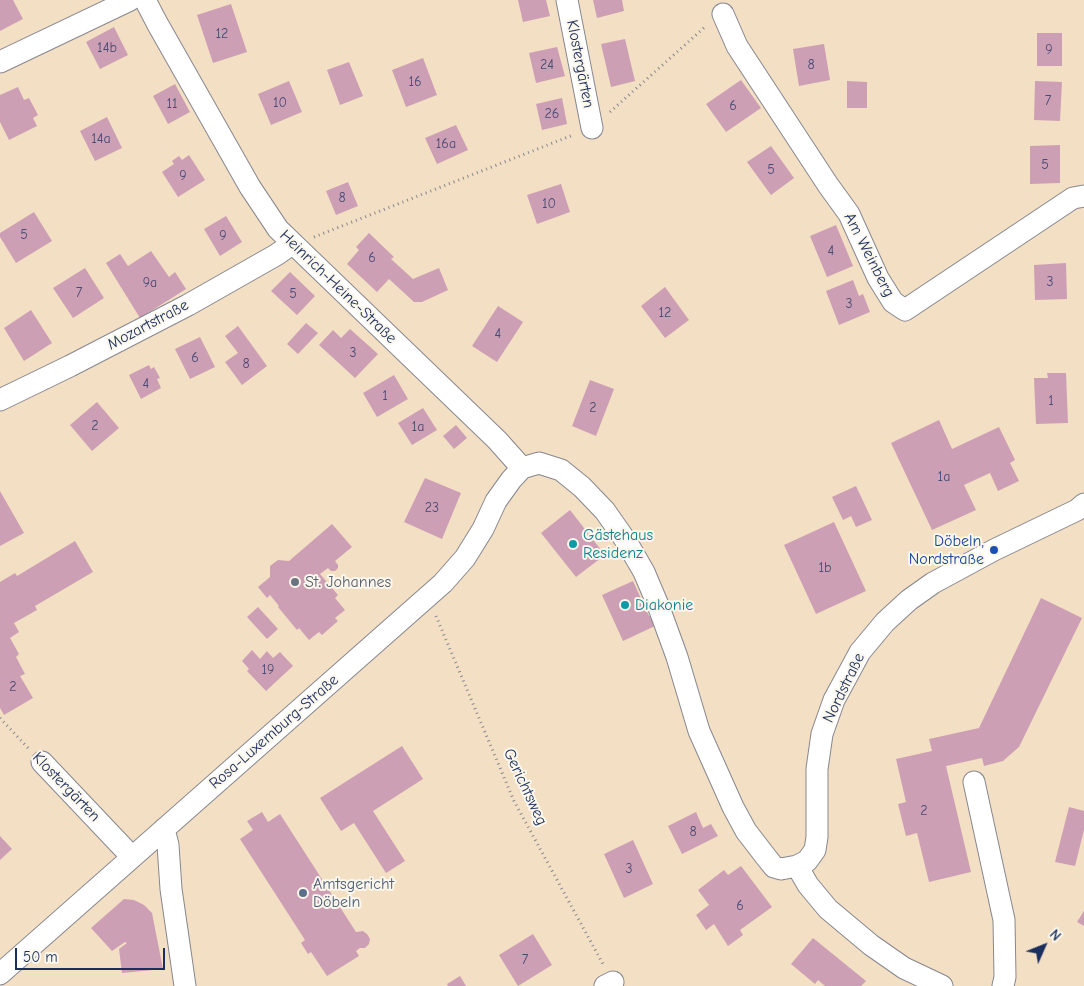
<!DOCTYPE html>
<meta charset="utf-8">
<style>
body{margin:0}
#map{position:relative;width:1084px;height:986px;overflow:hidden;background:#f3dfc3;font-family:"Comic Neue",sans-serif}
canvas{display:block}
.north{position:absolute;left:1019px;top:921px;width:50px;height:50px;-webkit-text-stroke:4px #fbf7ec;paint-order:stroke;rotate:46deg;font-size:14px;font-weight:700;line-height:20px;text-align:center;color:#1b2f5e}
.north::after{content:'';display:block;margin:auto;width:18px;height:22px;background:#1b2f5e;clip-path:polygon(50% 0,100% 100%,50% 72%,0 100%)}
.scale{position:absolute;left:15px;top:948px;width:150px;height:22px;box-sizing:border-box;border:2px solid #1b2f5e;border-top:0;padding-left:6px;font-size:15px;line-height:18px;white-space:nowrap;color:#1b2f5e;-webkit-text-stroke:4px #fbf7ec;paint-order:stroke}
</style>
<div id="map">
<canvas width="1084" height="986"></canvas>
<div class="north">N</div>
<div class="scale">50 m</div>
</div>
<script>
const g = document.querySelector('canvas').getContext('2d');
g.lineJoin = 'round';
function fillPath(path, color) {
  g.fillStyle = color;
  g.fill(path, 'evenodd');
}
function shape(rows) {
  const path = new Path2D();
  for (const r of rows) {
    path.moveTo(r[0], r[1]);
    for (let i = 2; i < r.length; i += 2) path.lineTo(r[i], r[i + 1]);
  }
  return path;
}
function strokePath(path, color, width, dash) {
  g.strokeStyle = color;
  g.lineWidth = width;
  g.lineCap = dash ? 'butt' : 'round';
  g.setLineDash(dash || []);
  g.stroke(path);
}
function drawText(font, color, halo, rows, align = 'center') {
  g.font = font + ' "Comic Neue",sans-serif';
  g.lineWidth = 4;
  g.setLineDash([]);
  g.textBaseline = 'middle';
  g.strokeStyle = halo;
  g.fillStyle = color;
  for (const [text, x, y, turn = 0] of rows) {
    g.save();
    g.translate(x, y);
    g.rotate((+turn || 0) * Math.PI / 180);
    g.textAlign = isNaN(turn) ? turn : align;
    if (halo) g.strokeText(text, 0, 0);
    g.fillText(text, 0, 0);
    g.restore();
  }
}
const building = shape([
 [0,0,13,0,23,19,0,31],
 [518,0,546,0,550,16,523,22],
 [593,0,622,0,624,11,597,18],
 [231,4,247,52,213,63,197,15],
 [114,27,128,55,100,69,86,42],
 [1037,33,1062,33,1062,66,1037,66],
 [625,39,635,81,611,87,601,44],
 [824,44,830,80,799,86,793,49],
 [557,47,565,76,536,83,529,53],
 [423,58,437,95,406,107,392,70],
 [349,62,363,96,340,105,327,70],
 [741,80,761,108,726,132,706,104],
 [289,81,302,112,271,125,258,94],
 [847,81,867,82,867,108,847,108],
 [1035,81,1062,82,1060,121,1034,120],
 [175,84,190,112,168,124,153,96],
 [18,87,24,100,29,98,38,115,33,118,37,126,9,140,0,122,0,95],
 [562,98,567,124,542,130,536,104],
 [107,117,122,148,95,161,80,131],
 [456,125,468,150,437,164,425,138],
 [1060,145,1060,183,1030,184,1030,146],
 [771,146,794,178,771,195,747,162],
 [189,155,205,180,178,197,162,172,174,164,172,161,179,156,182,160],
 [348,182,358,206,336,215,326,191],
 [561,184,570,212,537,224,527,195],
 [34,212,52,241,16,263,0,237,0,233],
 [226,216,242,242,220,256,204,229],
 [836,225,853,266,827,277,810,236],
 [369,233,394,257,391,259,413,279,439,268,448,290,422,302,414,302,389,279,377,292,347,264,359,250,356,247],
 [151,251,169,277,175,272,186,289,140,318,106,263,120,254,128,266],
 [1066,263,1067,299,1035,300,1034,265],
 [85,268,104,298,73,318,53,288],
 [290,272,315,296,297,315,271,291],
 [853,280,859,296,863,294,870,312,839,325,826,291],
 [665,287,689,320,665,338,641,306],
 [498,306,523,322,497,362,472,346],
 [31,310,52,343,24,361,4,328],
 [306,323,318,333,298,354,287,344],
 [238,326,267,366,242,385,225,362,238,353,225,336],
 [350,329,378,354,355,378,319,345,333,330,341,338],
 [200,337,215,367,190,379,175,349],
 [149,365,151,369,154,367,160,378,157,379,161,388,141,399,129,375],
 [1047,373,1066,373,1068,423,1036,424,1034,378,1048,378],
 [394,375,408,399,377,417,363,393],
 [590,380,614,389,596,436,572,426],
 [97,402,119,428,92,451,70,425],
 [423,408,437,430,412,445,398,423],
 [939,420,952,449,999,427,1015,460,1010,463,1019,481,998,491,990,473,964,485,976,510,932,530,891,443],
 [456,425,467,438,454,449,443,436],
 [425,478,461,493,442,539,404,522],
 [856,486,872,520,856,527,851,516,843,520,832,497],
 [0,491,24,533,0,546],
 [570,510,605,555,576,577,541,533],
 [834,522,866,591,816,614,784,545],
 [332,524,352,547,335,561,338,565,338,568,335,571,331,571,328,568,320,574,338,595,335,598,345,610,335,618,338,621,322,635,319,632,309,640,299,628,297,630,278,607,279,606,270,595,267,598,258,587,270,577,270,566,278,560,289,561],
 [75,541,93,572,35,606,37,610,14,623,19,632,10,638,19,654,16,657,25,674,20,676,33,698,4,715,0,708,0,582,15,573,17,576],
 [633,581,649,616,652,615,657,625,623,641,602,595],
 [1041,598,1082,618,1019,747,1003,761,984,766,982,758,946,766,971,872,929,882,917,833,906,836,898,804,906,802,896,759,932,751,929,739,979,728],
 [258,607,278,629,267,639,247,617],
 [252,650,260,659,267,651,273,658,280,652,293,666,266,691,247,671,249,669,242,661],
 [402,746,423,779,373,811,405,861,386,873,354,823,341,831,320,798],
 [1069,807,1084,811,1084,830,1075,866,1055,862],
 [262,812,268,822,280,814,356,932,363,931,367,934,370,939,369,944,365,948,360,948,356,951,359,956,327,976,311,952,308,954,301,943,305,940,240,839,253,830,247,821],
 [696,812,703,828,711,824,718,836,682,854,668,826],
 [0,836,12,849,0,860],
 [633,840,653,884,624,898,604,854],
 [741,866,772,907,740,930,743,935,728,946,714,924,706,930,696,915,709,905,698,890,724,870,728,875],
 [124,899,134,900,144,905,152,913,163,969,122,973,119,949,127,943,125,942,112,951,91,928],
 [1084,911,1084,926,1077,922],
 [533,934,552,965,518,986,499,955],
 [813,938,866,981,861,986,825,986,818,980,815,984,791,964],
 [460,976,466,986,448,986,447,984]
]);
const path = shape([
 [610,112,706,26],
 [314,237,573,135],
 [436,616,514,801,604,966],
 [0,718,29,749]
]);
const minor = shape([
 [145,0,157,23,250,187,278,229,497,440,522,468],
 [567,0,592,128],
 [723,14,737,46,828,185,849,214,878,278,893,302,905,310,1073,198,1084,196],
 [0,62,130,0],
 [0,400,70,366,188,305,276,255,292,244],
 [522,468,539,463,561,470,582,487,605,511,626,541,644,572,658,605,677,657,699,731,733,807,746,831,766,857,774,867,781,869,797,866,807,861,815,850,817,837,817,769,822,734,834,700,860,652,885,622,909,600,933,583,994,550,1077,510,1084,504],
 [42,762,132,857],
 [974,782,1004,920,1005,977,1003,986],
 [164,829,168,845,171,889,185,986],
 [797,866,808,885,828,909,871,945,904,968,942,986],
 [0,974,443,583,465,558,483,529,496,501,511,480,522,468],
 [605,986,613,982]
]);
const markers = [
 [573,544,5,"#0f9aa8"],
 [994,550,5,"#1a4fb4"],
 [295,582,5,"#6b7280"],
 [625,605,5,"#0f9aa8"],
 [303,893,5,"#5c6f8a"]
];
const numberNames = [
 ["12",222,34],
 ["14b",107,48],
 ["9",1049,50],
 ["24",547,65],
 ["8",811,65],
 ["16",415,82],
 ["7",1048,101],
 ["10",280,103],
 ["11",172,104],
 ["6",733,106],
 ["26",552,114],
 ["14a",101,139],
 ["16a",446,144],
 ["5",1045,165],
 ["5",771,170],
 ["9",183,176],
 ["8",342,198],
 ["10",549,204],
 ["5",24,235],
 ["9",223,236],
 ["4",831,251],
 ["6",372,258],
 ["3",1050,282],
 ["9a",150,283],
 ["7",79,293],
 ["5",293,294],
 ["3",849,304],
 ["12",665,313],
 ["4",498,334],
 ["3",353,353],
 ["6",195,358],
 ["8",246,364],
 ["4",146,384],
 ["1",385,396],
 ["1",1051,401],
 ["2",593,408],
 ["2",95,426],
 ["1a",418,427],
 ["1a",944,477],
 ["23",432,508],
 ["1b",825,568],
 ["19",268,670],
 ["2",13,687],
 ["2",924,811],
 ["8",693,832],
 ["3",629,869],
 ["6",740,906],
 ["7",525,960]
];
const streetNames = [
 ["Klostergärten",580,64,79],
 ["Am Weinberg",869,255,63],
 ["Heinrich-Heine-Straße",338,287,44],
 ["Mozartstraße",148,325,-28],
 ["Nordstraße",844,688,-64],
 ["Rosa-Luxemburg-Straße",274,732,-41],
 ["Klostergärten",66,787,46],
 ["Gerichtsweg",525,787,65]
];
const cultureNames = [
 ["Gästehaus",583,535],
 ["Residenz",583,553],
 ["Diakonie",635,605]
];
const transitNames = [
 ["Döbeln,",984,541],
 ["Nordstraße",984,559]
];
const worshipNames = [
 ["St. Johannes",305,582]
];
const serviceNames = [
 ["Amtsgericht",313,884],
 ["Döbeln",313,902]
];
fillPath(building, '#cd9fb5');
strokePath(minor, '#878790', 23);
strokePath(path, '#878790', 3, [1, 4]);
strokePath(minor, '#fff', 21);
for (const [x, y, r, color] of markers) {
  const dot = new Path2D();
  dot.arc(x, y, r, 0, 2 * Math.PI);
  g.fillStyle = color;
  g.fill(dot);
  strokePath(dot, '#fbf7ec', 2);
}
drawText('14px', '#484b74', null, numberNames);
drawText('16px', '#1b2f5e', '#fbf7ec', streetNames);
drawText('16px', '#0d838f', '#fbf7ec', cultureNames, 'left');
drawText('16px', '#164399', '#fbf7ec', transitNames, 'right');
drawText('16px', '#5b616d', '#fbf7ec', worshipNames, 'left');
drawText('16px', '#4e5e75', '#fbf7ec', serviceNames, 'left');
</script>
